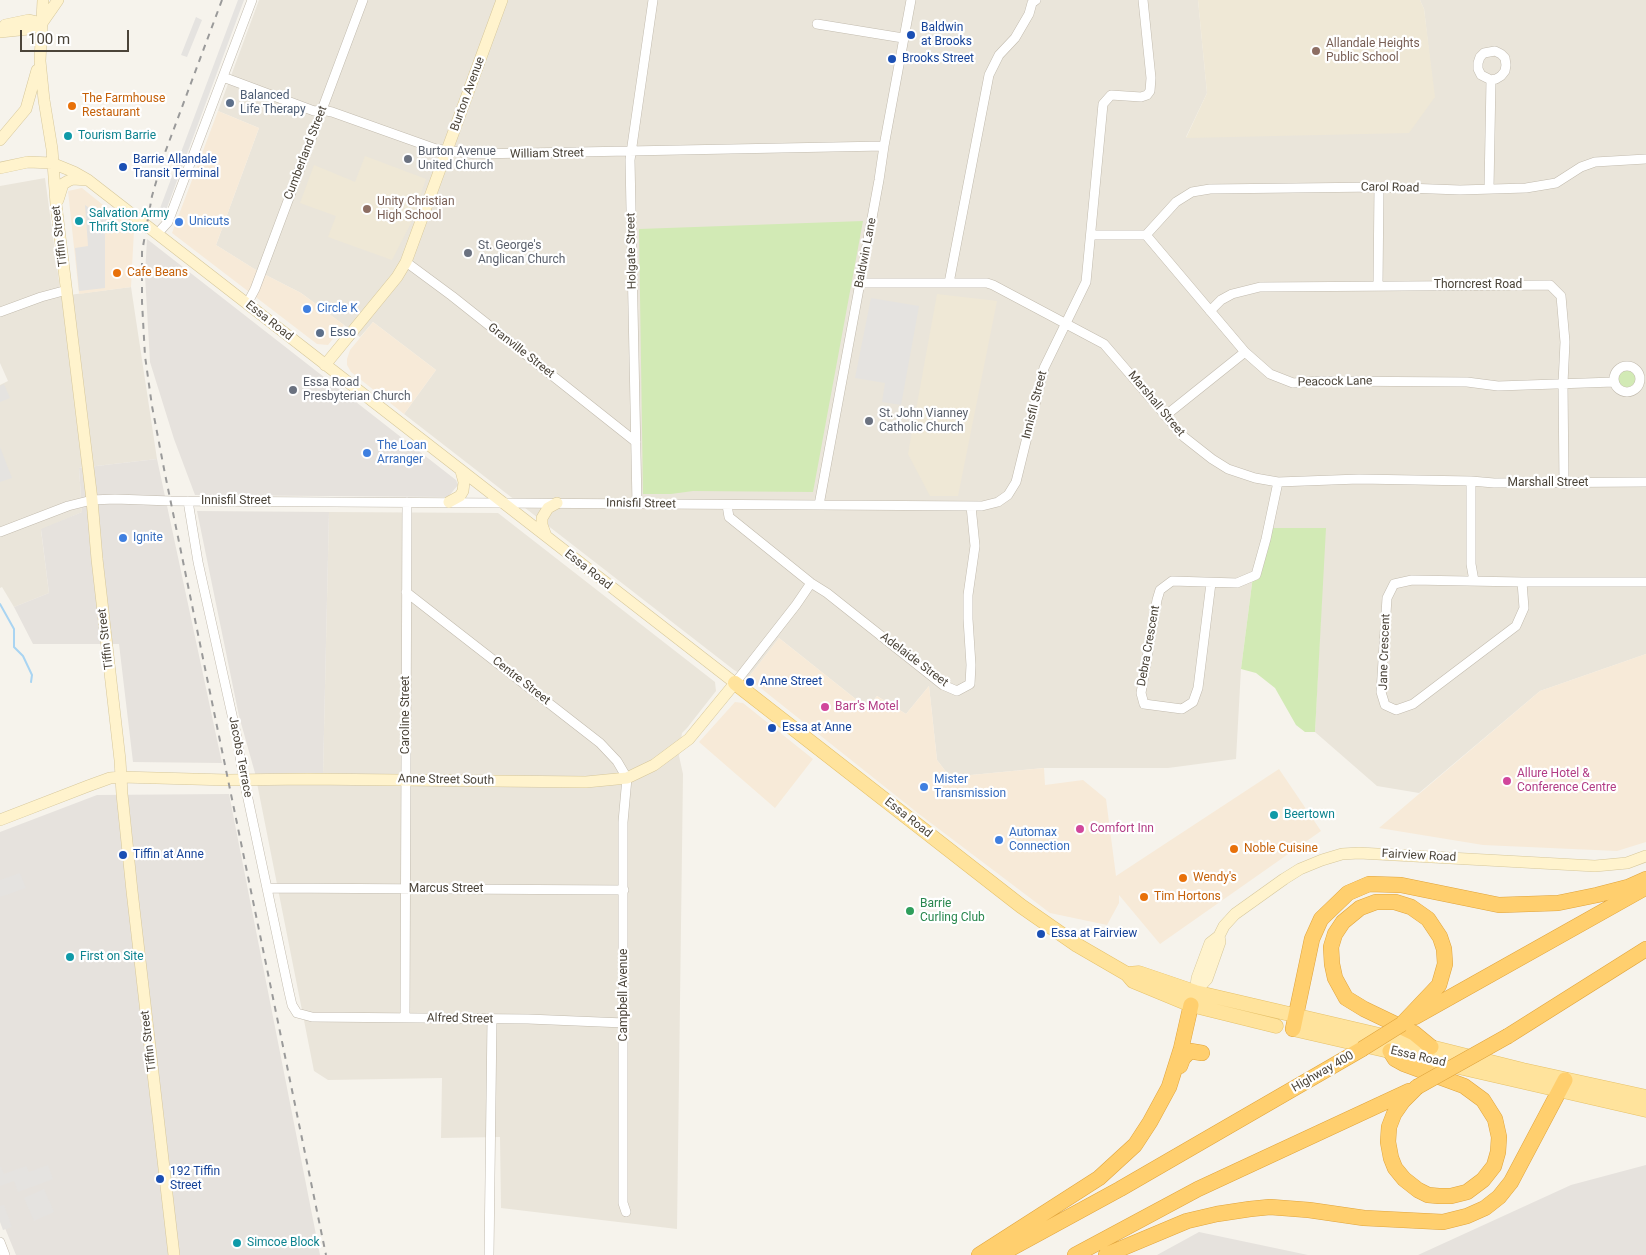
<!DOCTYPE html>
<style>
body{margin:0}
#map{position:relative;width:1646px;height:1255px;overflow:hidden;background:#f6f3ec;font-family:Roboto,sans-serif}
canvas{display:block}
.scale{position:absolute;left:20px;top:30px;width:109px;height:22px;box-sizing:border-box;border:2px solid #4b4439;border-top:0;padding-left:6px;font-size:15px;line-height:18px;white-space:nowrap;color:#4b4439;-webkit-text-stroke:4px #fff;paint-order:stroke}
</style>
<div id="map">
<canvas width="1646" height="1255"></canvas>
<div class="scale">100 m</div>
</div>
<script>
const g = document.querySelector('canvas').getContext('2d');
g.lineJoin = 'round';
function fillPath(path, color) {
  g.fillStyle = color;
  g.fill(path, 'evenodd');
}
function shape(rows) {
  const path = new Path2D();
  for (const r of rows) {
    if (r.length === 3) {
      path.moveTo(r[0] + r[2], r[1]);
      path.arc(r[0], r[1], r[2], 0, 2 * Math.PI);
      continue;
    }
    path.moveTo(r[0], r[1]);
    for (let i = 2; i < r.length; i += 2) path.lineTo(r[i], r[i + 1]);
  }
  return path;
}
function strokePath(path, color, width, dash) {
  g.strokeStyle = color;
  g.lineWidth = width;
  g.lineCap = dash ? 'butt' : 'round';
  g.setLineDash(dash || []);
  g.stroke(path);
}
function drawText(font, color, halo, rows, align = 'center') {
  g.font = font + ' Roboto,sans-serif';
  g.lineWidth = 4.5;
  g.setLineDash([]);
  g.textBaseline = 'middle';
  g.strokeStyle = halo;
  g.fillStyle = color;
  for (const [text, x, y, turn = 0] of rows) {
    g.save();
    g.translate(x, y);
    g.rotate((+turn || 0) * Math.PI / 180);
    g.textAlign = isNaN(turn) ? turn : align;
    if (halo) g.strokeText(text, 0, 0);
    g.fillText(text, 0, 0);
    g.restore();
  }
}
const residential = shape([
 [259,0,1198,0,1207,93,1186,137,1434,97,1424,9,1420,0,1646,0,1646,654,1540,691,1419,793,1377,786,1315,732,1325,528,1253,576,1241,669,1236,759,1168,768,1044,768,950,777,937,760,929,686,906,714,877,696,867,708,779,638,748,678,734,670,404,414,436,370,373,322,360,337,301,293,256,270,216,245,259,128,218,111],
 [45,178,61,296,131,287,157,459,79,468,82,512,41,530,49,593,14,607,2,587,0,588,0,385,8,381,0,363,0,186],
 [329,512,498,513,715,682,716,691,687,728,682,733,679,756,683,774,677,1229,501,1208,500,1137,441,1138,442,1078,328,1080,314,1071,255,773,323,773]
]);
const commercial = shape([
 [218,111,259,128,216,245,256,270,301,293,344,325,328,345,317,344,172,233],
 [82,188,134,230,131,287,79,294,68,191],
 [373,322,436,370,404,414,351,372,347,365,347,359,350,350],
 [779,638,867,708,877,696,906,714,929,686,937,760,950,777,1044,768,1045,785,1083,780,1106,799,1116,876,1279,769,1321,831,1160,944,1119,895,1119,903,1107,925,1050,913,919,814,748,678],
 [1646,654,1646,842,1617,851,1483,845,1379,828,1540,691],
 [735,702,743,703,813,759,775,808,699,742]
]);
const industrial = shape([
 [147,239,447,473,456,480,458,485,448,497,195,495,174,439,150,362,145,275],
 [157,459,222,763,133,762,119,644,33,644,14,607,49,593,41,529,82,512,79,468],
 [197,511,329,512,323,773,255,773,239,716],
 [229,794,320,1255,16,1255,0,1216,0,832,97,795],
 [1646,1165,1646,1255,1418,1255,1571,1185],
 [1199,1232,1308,1255,1157,1255]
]);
const education = shape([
 [1198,0,1420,0,1424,9,1435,97,1409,133,1186,138,1207,93],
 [365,156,426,179,411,223,392,260,328,237,336,216,300,203,314,165,355,182],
 [937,294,997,301,958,496,930,496,908,454]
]);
const green = shape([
 [863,221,813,492,693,491,671,494,643,494,639,229],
 [1627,379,9],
 [1272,528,1326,528,1315,732,1305,732,1296,725,1275,688,1256,673,1241,669,1253,576]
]);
const parking = shape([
 [238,0,244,0,165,213,159,211],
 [196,17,202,20,187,57,181,55],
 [85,205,108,221,105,226,105,288,79,291,75,248,88,246],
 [871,298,919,306,901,405,882,402,885,383,855,378],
 [4,384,10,398,0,402,0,386],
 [0,447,12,478,0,482],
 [20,873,26,888,0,897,0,880],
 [48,1165,53,1179,18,1192,14,1181,0,1186,0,1167,1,1167,4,1174,26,1166,29,1172],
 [44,1189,54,1212,34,1221,24,1198],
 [4,1205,12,1227,3,1230,0,1222,0,1206]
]);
const stream = shape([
 [0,604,14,629,14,647,23,656,32,675,31,682]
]);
const street = shape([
 [817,24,903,38],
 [223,77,314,111,322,110,332,112,436,149,476,154,884,146],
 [1489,188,1491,80,1481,75,1478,69,1478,63,1480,57,1484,53,1495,51,1501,54,1505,58,1506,65,1505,71,1501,76,1496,79,1491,80],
 [157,234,168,222,252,0],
 [1091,235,1146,235],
 [1146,235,1245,352,1270,374,1293,383,1321,381,1467,382,1498,386,1614,382],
 [1146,235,1176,202,1192,192,1210,189,1379,187,1460,190,1526,188,1556,183,1581,167,1595,162,1646,159],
 [406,262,452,296,636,442],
 [860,283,987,283,993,285,1104,344,1184,437,1212,459,1228,469,1255,478,1278,482,1359,479,1471,481,1494,483,1646,482],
 [949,283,989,75,999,55,1015,38,1029,14,1032,3,1036,0],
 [1378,285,1379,187],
 [247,304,255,289,363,0],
 [1210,311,1221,300,1232,294,1260,287,1550,285,1561,296,1565,342,1563,383,1564,484],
 [0,312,41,297,67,290],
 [1627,379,13],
 [1165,416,1245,352],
 [1471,481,1471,564,1474,581],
 [188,501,198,562,236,733,244,780,289,992,292,1005,297,1013,312,1017,528,1019,624,1023],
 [637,504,630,160,653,0],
 [727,505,729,517,811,583,827,593,943,685,957,691,970,684,971,665,968,619,968,595,975,546,971,506],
 [819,505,879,180,884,146,911,0],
 [0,532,68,506,92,500,115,499,171,501,982,506,998,502,1008,495,1016,482,1044,368,1086,282,1103,104,1111,95,1141,97,1147,95,1150,91,1151,78,1143,0],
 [1522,582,1524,608,1516,626,1413,704,1396,710,1385,705,1381,692,1387,598,1394,584,1412,580,1522,582,1646,582],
 [1211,583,1198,688,1193,702,1182,709,1144,704,1141,693,1157,600,1160,590,1172,581,1237,583,1256,575,1266,539,1278,482],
 [406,592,600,743,617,761,627,778,623,822,623,1203,626,1212],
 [735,683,796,605,811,583],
 [267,888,624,890],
 [405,1017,407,502],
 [0,1242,5,1255],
 [489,1255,492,1019]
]);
const secondary = shape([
 [43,0,40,61,44,100,52,149,56,204,92,500,97,559,120,760,122,794,132,891,174,1255],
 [5,25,29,20,42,23],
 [0,32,29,29,42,23,58,0],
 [0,140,26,109,37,70],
 [0,168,28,162,52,163,74,172,88,180,735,683,689,739,654,765,627,778,586,782,307,779,228,780,121,777,110,778,88,786,0,820],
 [58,200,63,184,68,181,73,179,87,180],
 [325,365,397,277,406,262,502,0],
 [449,502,460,496,463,491,464,482,461,471],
 [546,536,542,525,542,518,548,508,557,503],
 [1195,992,1207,979,1220,942,1219,936,1224,926,1235,914,1284,879,1300,869,1322,860,1342,854,1359,853,1595,866,1627,863,1646,856],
 [1195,994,1197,978,1210,943,1219,936]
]);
const primary = shape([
 [735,683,1021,906,1077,945,1127,974,1133,981,1191,1005,1276,1026],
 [1127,974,1139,973,1195,992,1431,1047,1523,1070,1646,1097],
 [1293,1029,1646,1110]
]);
const highway = shape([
 [1415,1017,1643,889],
 [1402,1024,1439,985,1445,964,1444,949,1440,937,1428,919,1411,907,1395,902,1376,902,1360,908,1343,922,1335,934,1331,947,1332,964,1335,978,1346,998,1364,1009,1414,1033,1431,1047],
 [1293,1029,1312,939,1321,919,1348,893,1369,884,1401,885,1499,905,1558,903,1597,895,1628,887,1646,879],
 [1508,1036,1646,949],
 [1390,1051,1395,1059,1404,1064,1464,1086,1483,1100,1495,1119,1499,1137,1498,1152,1494,1166,1483,1180,1467,1192,1451,1196,1439,1196,1428,1195,1418,1190,1404,1179,1395,1168,1391,1158,1388,1142,1389,1127,1394,1114,1403,1101,1417,1087],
 [1180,1066,1183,1058,1190,1051,1202,1053],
 [979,1255,1099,1178,1135,1145,1150,1122,1169,1087,1181,1049,1191,1005],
 [999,1255,1120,1189,1362,1049],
 [1075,1255,1198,1189,1409,1091],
 [1106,1255,1187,1221,1217,1214,1250,1209,1270,1207,1309,1210,1364,1218,1443,1222,1467,1216,1485,1208,1499,1197,1511,1182,1565,1080]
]);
const rail = shape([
 [222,0,163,158,152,196,142,252,142,302,145,356,152,406,165,474,326,1255]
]);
const highwayBridge = shape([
 [1362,1049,1402,1024],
 [1417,1087,1508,1036]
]);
const markers = [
 [911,35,5,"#1a4fb4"],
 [1316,51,5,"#8d6e63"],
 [892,59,5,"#1a4fb4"],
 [230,103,5,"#5c6f8a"],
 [72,106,5,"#e8710a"],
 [68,136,5,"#0f9aa8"],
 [408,159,5,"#6b7280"],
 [123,167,5,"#1a4fb4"],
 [367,209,5,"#8d6e63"],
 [79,221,5,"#0f9aa8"],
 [179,222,5,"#3f7fe0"],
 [468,253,5,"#6b7280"],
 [117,273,5,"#e8710a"],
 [307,309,5,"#3f7fe0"],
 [320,333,5,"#5c6f8a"],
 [293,390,5,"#6b7280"],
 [869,421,5,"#6b7280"],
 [367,453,5,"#3f7fe0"],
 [123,538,5,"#3f7fe0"],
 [750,682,5,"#1a4fb4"],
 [825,707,5,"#d1479c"],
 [772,728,5,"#1a4fb4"],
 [1507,781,5,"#d1479c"],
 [924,787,5,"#3f7fe0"],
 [1274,815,5,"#0f9aa8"],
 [1080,829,5,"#d1479c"],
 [999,840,5,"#3f7fe0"],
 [1234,849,5,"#e8710a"],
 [123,855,5,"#1a4fb4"],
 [1183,878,5,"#e8710a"],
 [1144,897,5,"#e8710a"],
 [910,911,5,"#2e9e5b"],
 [1041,934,5,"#1a4fb4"],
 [70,957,5,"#0f9aa8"],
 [160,1179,5,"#1a4fb4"],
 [237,1243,5,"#0f9aa8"]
];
const transitNames = [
 ["Baldwin",921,28],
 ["at Brooks",921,42],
 ["Brooks Street",902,59],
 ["Barrie Allandale",133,160],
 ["Transit Terminal",133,174],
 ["Anne Street",760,682],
 ["Essa at Anne",782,728],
 ["Tiffin at Anne",133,855],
 ["Essa at Fairview",1051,934],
 ["192 Tiffin",170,1172],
 ["Street",170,1186]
];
const educationNames = [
 ["Allandale Heights",1326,44],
 ["Public School",1326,58],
 ["Unity Christian",377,202],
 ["High School",377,216]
];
const streetNames = [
 ["Burton Avenue",468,94,-70],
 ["Cumberland Street",306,153,-69],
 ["William Street",547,154,-1],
 ["Carol Road",1390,188,1],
 ["Tiffin Street",60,236,-97],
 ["Holgate Street",632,251,-91],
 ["Baldwin Lane",866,253,-79],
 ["Thorncrest Road",1478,285],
 ["Essa Road",269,321,38],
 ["Granville Street",521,351,38],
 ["Peacock Lane",1335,382,-1],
 ["Marshall Street",1156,404,50],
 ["Innisfil Street",1035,405,-76],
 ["Marshall Street",1548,483],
 ["Innisfil Street",236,501],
 ["Innisfil Street",641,504,1],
 ["Essa Road",588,570,38],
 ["Tiffin Street",106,639,-97],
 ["Debra Crescent",1149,646,-80],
 ["Jane Crescent",1385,652,-88],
 ["Adelaide Street",914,660,37],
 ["Centre Street",521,681,38],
 ["Caroline Street",406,715,-90],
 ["Jacobs Terrace",240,757,79],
 ["Anne Street South",446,780,1],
 ["Essa Road",908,818,38],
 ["Fairview Road",1419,856,3],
 ["Marcus Street",446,889],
 ["Campbell Avenue",624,995,-90],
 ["Alfred Street",460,1019,1],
 ["Tiffin Street",149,1041,-97],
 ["Essa Road",1418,1057,13],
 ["Highway 400",1323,1072,-30]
];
const serviceNames = [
 ["Balanced",240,96],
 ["Life Therapy",240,110],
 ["Esso",330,333]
];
const foodNames = [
 ["The Farmhouse",82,99],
 ["Restaurant",82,113],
 ["Cafe Beans",127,273],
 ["Noble Cuisine",1244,849],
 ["Wendy's",1193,878],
 ["Tim Hortons",1154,897]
];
const cultureNames = [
 ["Tourism Barrie",78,136],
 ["Salvation Army",89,214],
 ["Thrift Store",89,228],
 ["Beertown",1284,815],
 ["First on Site",80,957],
 ["Simcoe Block",247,1243]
];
const worshipNames = [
 ["Burton Avenue",418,152],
 ["United Church",418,166],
 ["St. George's",478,246],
 ["Anglican Church",478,260],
 ["Essa Road",303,383],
 ["Presbyterian Church",303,397],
 ["St. John Vianney",879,414],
 ["Catholic Church",879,428]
];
const shopNames = [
 ["Unicuts",189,222],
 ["Circle K",317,309],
 ["The Loan",377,446],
 ["Arranger",377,460],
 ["Ignite",133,538],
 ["Mister",934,780],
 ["Transmission",934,794],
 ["Automax",1009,833],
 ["Connection",1009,847]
];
const hotelNames = [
 ["Barr's Motel",835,707],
 ["Allure Hotel &",1517,774],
 ["Conference Centre",1517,788],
 ["Comfort Inn",1090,829]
];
const leisureNames = [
 ["Barrie",920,904],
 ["Curling Club",920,918]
];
fillPath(residential, '#eae5da');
fillPath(commercial, '#f7ead8');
fillPath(industrial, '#e6e2dd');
fillPath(education, '#efe8d6');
fillPath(green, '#d2eab5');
fillPath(parking, '#e5e3e0');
strokePath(stream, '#a9d4f2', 2);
strokePath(street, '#c2bbae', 10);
strokePath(secondary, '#d6c79b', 12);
strokePath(primary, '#e6c16a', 15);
strokePath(highway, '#e0a43c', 16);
strokePath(street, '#fff', 9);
strokePath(secondary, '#fff3cd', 11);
strokePath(primary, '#ffe39c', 14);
strokePath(highway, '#ffcf6e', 15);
strokePath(rail, '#9a9a9a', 2, [6, 6]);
strokePath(highwayBridge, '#e0a43c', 16, []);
strokePath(highwayBridge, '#ffcf6e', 15);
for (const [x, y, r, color] of markers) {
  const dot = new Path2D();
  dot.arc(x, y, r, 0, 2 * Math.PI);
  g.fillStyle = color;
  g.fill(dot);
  strokePath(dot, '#fff', 2);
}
drawText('12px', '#164399', '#fff', transitNames, 'left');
drawText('12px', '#785e54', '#fff', educationNames, 'left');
drawText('12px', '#4b4439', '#fff', streetNames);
drawText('12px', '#4e5e75', '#fff', serviceNames, 'left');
drawText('12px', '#c56008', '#fff', foodNames, 'left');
drawText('12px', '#0d838f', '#fff', cultureNames, 'left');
drawText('12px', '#5b616d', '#fff', worshipNames, 'left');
drawText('12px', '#366cbe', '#fff', shopNames, 'left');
drawText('12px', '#b23c85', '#fff', hotelNames, 'left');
drawText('12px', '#27864d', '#fff', leisureNames, 'left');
</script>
